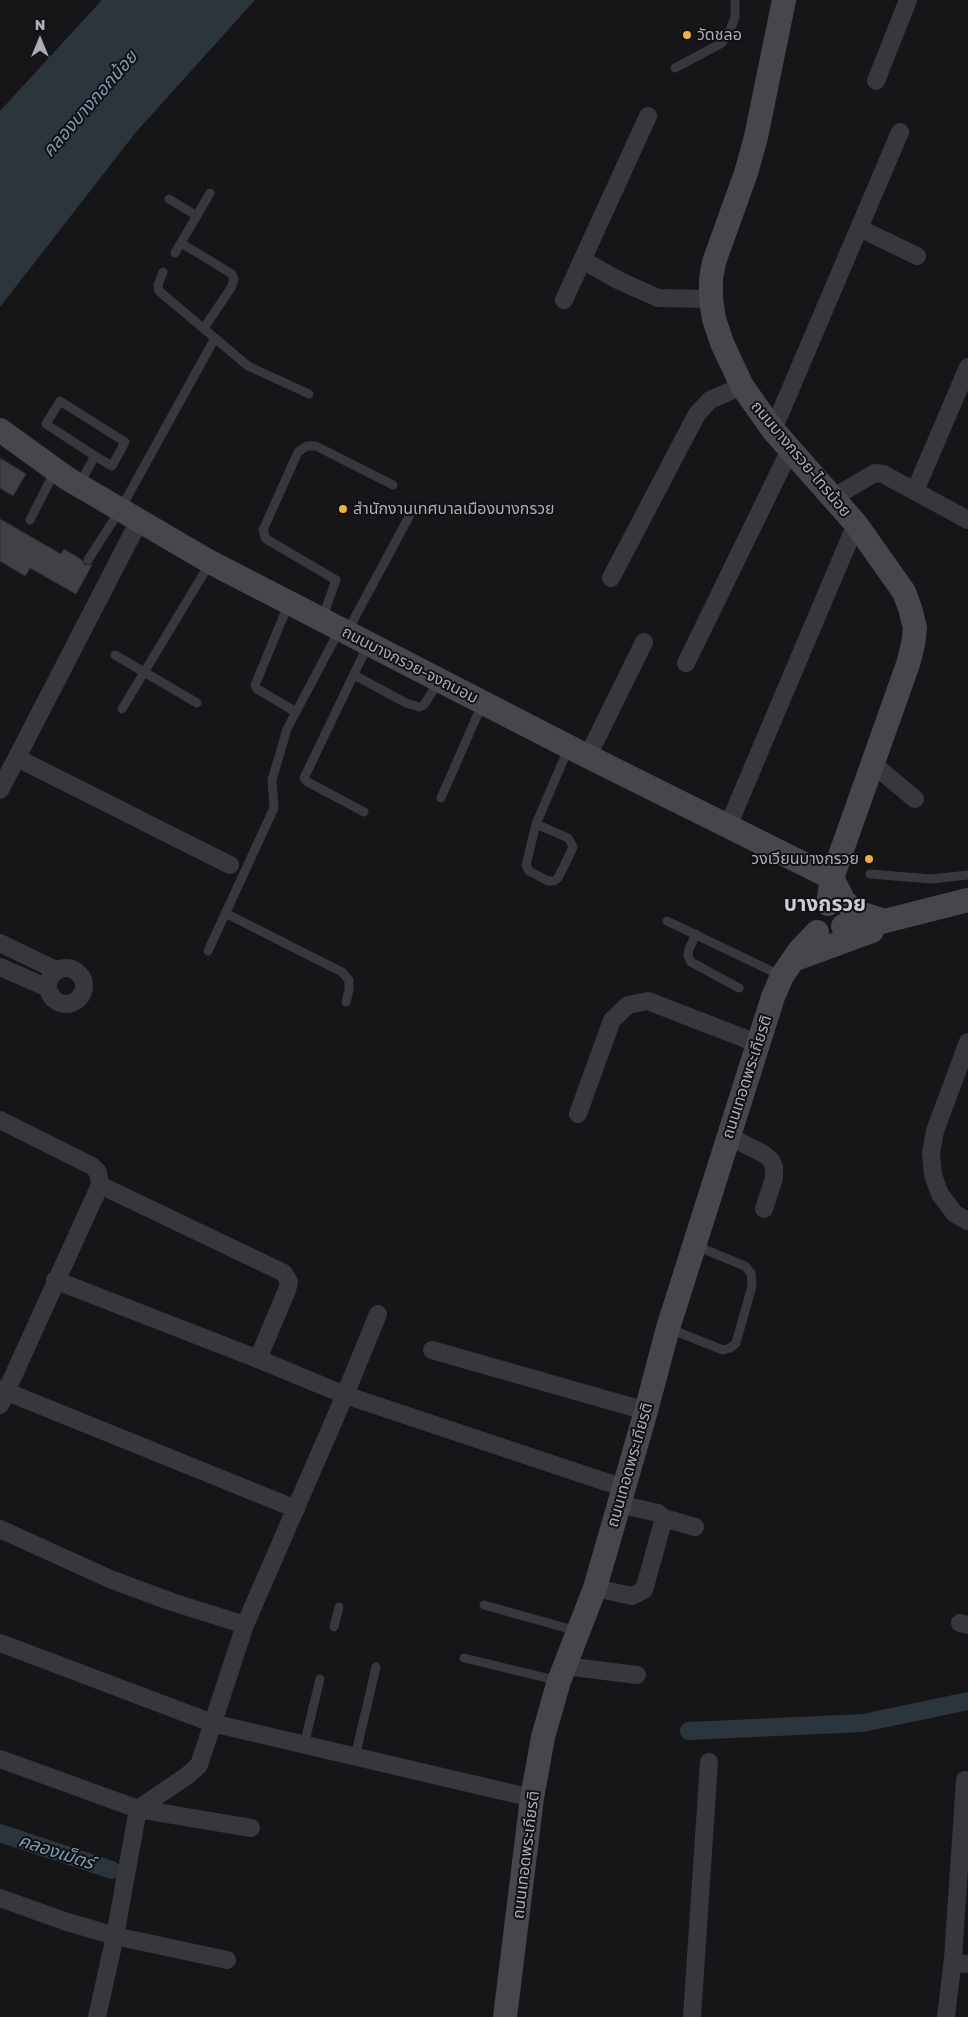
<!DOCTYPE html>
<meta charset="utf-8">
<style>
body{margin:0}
#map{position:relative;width:968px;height:2017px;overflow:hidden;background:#161618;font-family:"Golos Text",sans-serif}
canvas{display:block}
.north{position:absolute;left:15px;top:15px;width:50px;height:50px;-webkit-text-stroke:4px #111113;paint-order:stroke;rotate:0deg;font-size:14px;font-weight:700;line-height:20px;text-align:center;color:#a8adb8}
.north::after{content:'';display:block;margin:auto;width:18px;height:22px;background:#a8adb8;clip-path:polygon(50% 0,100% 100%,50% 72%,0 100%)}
</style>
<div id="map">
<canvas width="968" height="2017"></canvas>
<div class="north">N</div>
</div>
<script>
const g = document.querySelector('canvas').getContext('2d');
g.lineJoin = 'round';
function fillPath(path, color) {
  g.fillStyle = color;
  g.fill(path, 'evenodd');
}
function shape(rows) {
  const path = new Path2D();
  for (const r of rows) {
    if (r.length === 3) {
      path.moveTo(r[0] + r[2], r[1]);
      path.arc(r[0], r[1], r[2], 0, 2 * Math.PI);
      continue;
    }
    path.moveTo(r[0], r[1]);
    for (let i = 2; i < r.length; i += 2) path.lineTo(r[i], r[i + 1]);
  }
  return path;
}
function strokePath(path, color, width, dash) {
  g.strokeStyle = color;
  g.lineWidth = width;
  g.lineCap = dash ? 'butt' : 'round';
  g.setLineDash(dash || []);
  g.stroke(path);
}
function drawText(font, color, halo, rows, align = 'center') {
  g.font = font + ' "Golos Text","Noto Sans Thai",sans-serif';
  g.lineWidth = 4;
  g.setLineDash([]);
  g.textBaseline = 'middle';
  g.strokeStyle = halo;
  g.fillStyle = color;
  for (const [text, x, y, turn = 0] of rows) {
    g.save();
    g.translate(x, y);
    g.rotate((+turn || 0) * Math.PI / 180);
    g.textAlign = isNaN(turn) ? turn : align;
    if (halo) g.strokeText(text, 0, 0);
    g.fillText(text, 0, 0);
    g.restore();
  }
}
const water = shape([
 [102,0,255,0,136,132,0,307,0,111]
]);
const canal = shape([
 [689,1731,863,1723,968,1701],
 [0,1833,112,1870]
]);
const building = shape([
 [0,458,26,474,13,496,0,488,0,458],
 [0,519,61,554,64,549,82,560,85,565,92,565,76,594,30,568,25,576,0,561,0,519]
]);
const lane = shape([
 [675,68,722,43,731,28,735,17,735,0],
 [169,199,197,216],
 [181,243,232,274,234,279,231,288,204,328],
 [175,253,210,193],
 [163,272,158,285,159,291,248,366,309,394],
 [79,485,95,456,112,466,125,442,60,401,46,424,95,456],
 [30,520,55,471],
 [88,560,120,510,215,338],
 [289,603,255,685,257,689,296,712],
 [322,619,336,580,266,539,263,530,298,452,307,446,316,446,393,485],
 [347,632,412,511],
 [115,655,197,703],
 [354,675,406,703,419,707,424,705,439,681],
 [122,709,210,563],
 [441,798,483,702],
 [364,812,306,781,304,778,368,645],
 [536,824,568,838,571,843,573,847,565,864,558,878,554,881,548,881,529,871,526,865,536,824,569,747],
 [870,874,931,879,968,875],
 [225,913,342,972,349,980,349,990,346,1002],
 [667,921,782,976],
 [696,934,689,949,688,956,691,962,739,988],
 [208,951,274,808,272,780,287,729,340,629],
 [670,1329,723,1350,730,1348,736,1343,752,1286,751,1273,745,1266,696,1246],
 [484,1605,577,1631],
 [334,1627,339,1607],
 [464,1658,559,1681],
 [304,1745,320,1679],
 [355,1757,376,1667]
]);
const street = shape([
 [876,81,908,0],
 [859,228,917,256],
 [582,260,620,281,658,298,711,299],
 [564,300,648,116],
 [773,430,900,132],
 [915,491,968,367],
 [834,497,875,473,883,474,968,520],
 [611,578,697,414,710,400,742,386],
 [686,663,790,450],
 [588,756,644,642],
 [17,758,230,865],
 [873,764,915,799],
 [0,790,139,521],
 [728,826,856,524],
 [0,943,56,970],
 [0,967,48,988],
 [66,986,18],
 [968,1042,935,1131,931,1153,933,1175,940,1194,955,1214,968,1221],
 [578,1114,612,1020,628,1005,648,1001,759,1044],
 [0,1120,92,1166,98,1172,100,1185],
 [728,1136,764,1154,771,1160,774,1167,774,1178,764,1209],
 [55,1280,258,1359,345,1395,624,1488],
 [432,1350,646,1411],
 [0,1389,296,1509],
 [0,1405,100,1185,284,1273,289,1282,287,1290,258,1359],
 [664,1518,695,1527],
 [0,1529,110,1579,172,1602,245,1625],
 [595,1588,632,1596,644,1590,646,1583,664,1518,658,1513,619,1504],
 [960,1623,968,1625],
 [0,1643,212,1723,532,1798],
 [565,1666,637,1675],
 [0,1759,138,1809,251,1828],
 [0,1898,64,1921,115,1936,227,1960],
 [953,1958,956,1963,968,1964],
 [97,2017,115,1936,138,1809,188,1775,199,1765,245,1625,345,1395,378,1314],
 [692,2017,709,1762],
 [946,2017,953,1958,965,1780]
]);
const secondary = shape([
 [784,0,756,137,746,173,714,262,711,279,711,299,714,319,722,343,742,386,773,430,856,524,904,592,910,608,915,628,913,645,908,664,832,878,828,904],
 [0,430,68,479,210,562,573,749,832,878],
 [832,878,844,901,856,912,882,920],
 [843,926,881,922,968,900],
 [793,960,872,931],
 [505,2017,532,1798,543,1737,559,1681,595,1588,646,1411,668,1328,773,997,782,976,799,951,817,932]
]);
const markers = [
 [687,35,5,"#f2b134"],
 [343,509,5,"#f2b134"],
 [869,859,5,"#f2b134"]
];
const poiNames = [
 ["วัดชลอ",697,35],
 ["สำนักงานเทศบาลเมืองบางกรวย",353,509],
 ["วงเวียนบางกรวย",859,859,"right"]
];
const streetNames = [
 ["ถนนบางกรวย-ไทรน้อย",801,459,50],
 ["ถนนบางกรวย-จงถนอม",410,665,27],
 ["ถนนเทอดพระเกียรติ",747,1077,-72],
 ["ถนนเทอดพระเกียรติ",630,1465,-74],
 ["ถนนเทอดพระเกียรติ",526,1855,-83]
];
const waterNames = [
 ["คลองบางกอกน้อย",90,104,-49],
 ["คลองเม็ตร์",56,1852,18]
];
const districtNames = [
 ["บางกรวย",825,904]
];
fillPath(water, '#2c353c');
strokePath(canal, '#2c353c', 18);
fillPath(building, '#404145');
strokePath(building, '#303034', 1);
strokePath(lane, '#37383d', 9);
strokePath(street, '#37383d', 18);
strokePath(secondary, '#45474d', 24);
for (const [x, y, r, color] of markers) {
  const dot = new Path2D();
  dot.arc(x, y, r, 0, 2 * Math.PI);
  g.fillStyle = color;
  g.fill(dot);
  strokePath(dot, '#111113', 2);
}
drawText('16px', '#a8adb8', '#111113', poiNames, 'left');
drawText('16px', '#a8adb8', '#111113', streetNames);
drawText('italic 18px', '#7f9bb3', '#111113', waterNames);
drawText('bold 21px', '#c9ccd4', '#111113', districtNames);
</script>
